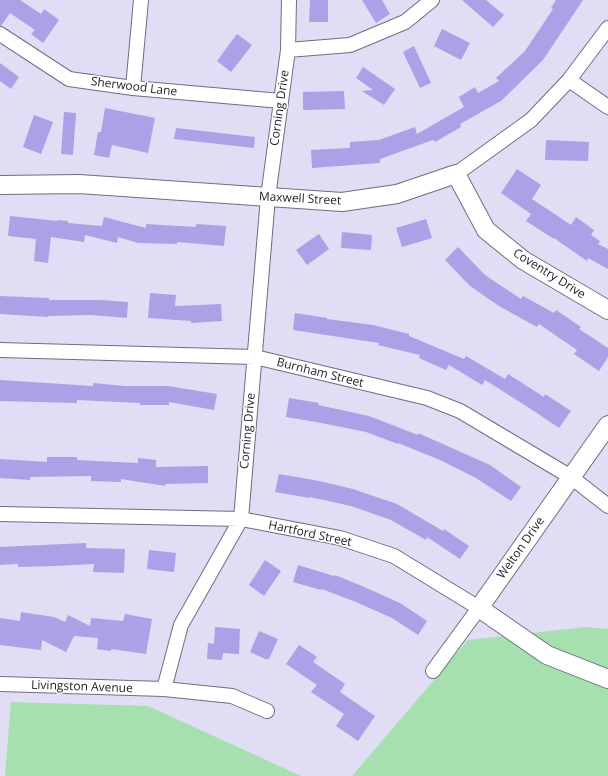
<!DOCTYPE html>
<style>
body{margin:0}
canvas{display:block;background:#e0ddf4}
</style>
<canvas width="608" height="776"></canvas>
<script>
const g = document.querySelector('canvas').getContext('2d');
g.lineJoin = 'round';
function fillPath(path, color) {
  g.fillStyle = color;
  g.fill(path, 'evenodd');
}
function shape(rows) {
  const path = new Path2D();
  for (const r of rows) {
    path.moveTo(r[0], r[1]);
    for (let i = 2; i < r.length; i += 2) path.lineTo(r[i], r[i + 1]);
  }
  return path;
}
function strokePath(path, color, width, dash) {
  g.strokeStyle = color;
  g.lineWidth = width;
  g.lineCap = dash ? 'butt' : 'round';
  g.setLineDash(dash || []);
  g.stroke(path);
}
function drawText(font, color, halo, rows, align = 'center') {
  g.font = font + ' "Open Sans",sans-serif';
  g.lineWidth = 3;
  g.setLineDash([]);
  g.textBaseline = 'middle';
  g.strokeStyle = halo;
  g.fillStyle = color;
  for (const [text, x, y, turn = 0] of rows) {
    g.save();
    g.translate(x, y);
    g.rotate((+turn || 0) * Math.PI / 180);
    g.textAlign = isNaN(turn) ? turn : align;
    if (halo) g.strokeText(text, 0, 0);
    g.fillText(text, 0, 0);
    g.restore();
  }
}
const green = shape([
 [586,627,608,629,608,776,352,776,468,640],
 [11,702,148,706,301,776,5,776]
]);
const building = shape([
 [0,0,20,0,41,14,44,9,59,20,43,43,31,34,35,30,10,13,1,26,0,26],
 [310,0,328,0,328,22,309,22],
 [362,0,382,0,390,14,376,23],
 [462,0,486,0,504,15,493,27],
 [556,0,583,0,543,60,501,101,460,124,461,127,435,142,433,140,380,159,380,163,312,168,311,150,350,148,350,142,379,140,415,127,417,134,464,107,459,97,475,87,478,93,499,81,496,78,525,51,553,9,551,8],
 [442,29,470,43,461,60,434,46],
 [237,34,252,45,231,72,217,61],
 [414,46,431,83,420,88,403,52],
 [0,63,19,77,11,89,0,81],
 [363,67,395,89,384,105,362,91,373,90,356,78],
 [344,91,345,109,303,110,303,92],
 [105,108,155,118,148,153,112,145,109,158,94,155,98,132,101,132],
 [64,112,76,113,73,155,61,154],
 [34,115,53,122,41,154,23,147],
 [176,128,255,137,254,148,174,139],
 [546,140,589,142,588,161,545,160],
 [517,169,541,185,532,199,571,225,576,217,594,230,591,235,600,241,598,244,608,249,608,269,588,258,587,261,554,238,554,239,526,221,531,214,501,193],
 [10,216,57,221,57,220,68,221,68,223,102,226,104,217,146,228,146,224,196,227,196,224,226,226,224,246,177,242,177,244,138,243,118,237,117,243,85,235,84,242,51,237,48,263,34,261,36,239,8,236],
 [426,219,432,238,402,247,396,228],
 [342,232,372,235,371,250,341,248],
 [319,234,329,249,307,265,296,250],
 [458,247,485,275,521,299,523,296,554,313,556,310,581,327,579,329,608,348,608,357,599,371,574,354,577,350,539,324,537,327,499,306,470,286,445,260],
 [150,293,176,295,175,306,221,304,222,321,191,323,191,321,148,318],
 [0,296,49,298,49,300,100,300,128,302,127,318,91,315,48,316,48,317,0,314],
 [295,313,327,318,327,319,373,325,409,334,409,336,464,359,466,356,505,379,508,374,544,397,545,394,571,411,559,428,534,411,485,380,482,385,449,365,446,370,419,358,420,355,378,345,379,343,293,330],
 [0,380,93,386,93,383,125,386,168,386,217,394,214,410,169,402,169,405,140,405,140,403,77,400,77,403,0,401],
 [289,398,319,403,318,405,369,416,418,435,418,433,490,465,521,487,511,501,476,478,440,460,398,443,398,444,366,432,316,422,286,417],
 [47,457,77,457,77,460,138,463,138,458,156,460,156,467,208,466,208,483,165,484,165,486,121,479,121,482,91,481,91,476,30,477,30,480,0,478,0,459,47,462],
 [279,474,319,481,353,489,397,504,443,531,444,529,469,546,460,559,427,537,426,540,391,520,351,506,310,497,310,498,275,492],
 [86,543,86,548,125,549,124,573,93,572,94,564,56,566,18,567,18,564,0,565,0,547],
 [149,550,176,553,174,572,147,569],
 [265,560,281,571,264,596,249,585],
 [298,565,334,576,335,575,362,586,400,603,427,621,418,635,392,618,356,602,322,589,321,590,293,582],
 [21,612,54,617,65,622,68,615,90,626,91,618,123,621,125,614,152,619,146,654,111,649,111,651,97,649,98,638,74,636,66,652,42,640,41,650,0,645,0,618,20,621],
 [215,627,240,629,239,654,223,653,222,660,207,659,208,643,214,644],
 [259,631,278,639,269,659,265,659,250,652],
 [299,645,317,657,313,662,345,684,340,692,375,716,358,741,336,726,344,714,311,692,317,685,286,664]
]);
const minor = shape([
 [0,34,69,79,133,88,281,101],
 [288,50,350,45,405,22,432,0],
 [569,80,608,107],
 [133,88,141,0],
 [456,174,531,120,569,80,608,28],
 [0,350,255,357,427,398,460,411,571,477,608,506],
 [0,514,241,519,340,538,394,556,479,608,433,671],
 [0,684,164,689],
 [267,711,232,696,164,689,181,625,241,519,268,197,288,50,289,0]
]);
const tertiary = shape([
 [0,185,79,184,342,202,397,194,456,174,486,230,523,260,608,310],
 [608,425,479,608,547,655,608,679]
]);
const streetNames = [
 ["Sherwood Lane",134,87,7],
 ["Corning Drive",280,108,-82],
 ["Maxwell Street",300,199,3],
 ["Coventry Drive",549,274,32],
 ["Burnham Street",320,373,14],
 ["Corning Drive",248,431,-85],
 ["Hartford Street",310,534,12],
 ["Welton Drive",521,548,-55],
 ["Livingston Avenue",82,687,2]
];
fillPath(green, '#a6e0af');
fillPath(building, '#aba1e6');
strokePath(minor, '#6f6d81', 16);
strokePath(tertiary, '#6f6d81', 20);
strokePath(minor, '#fff', 14);
strokePath(tertiary, '#fff', 18);
drawText('12px', '#1d1c24', '#fff', streetNames);
</script>
